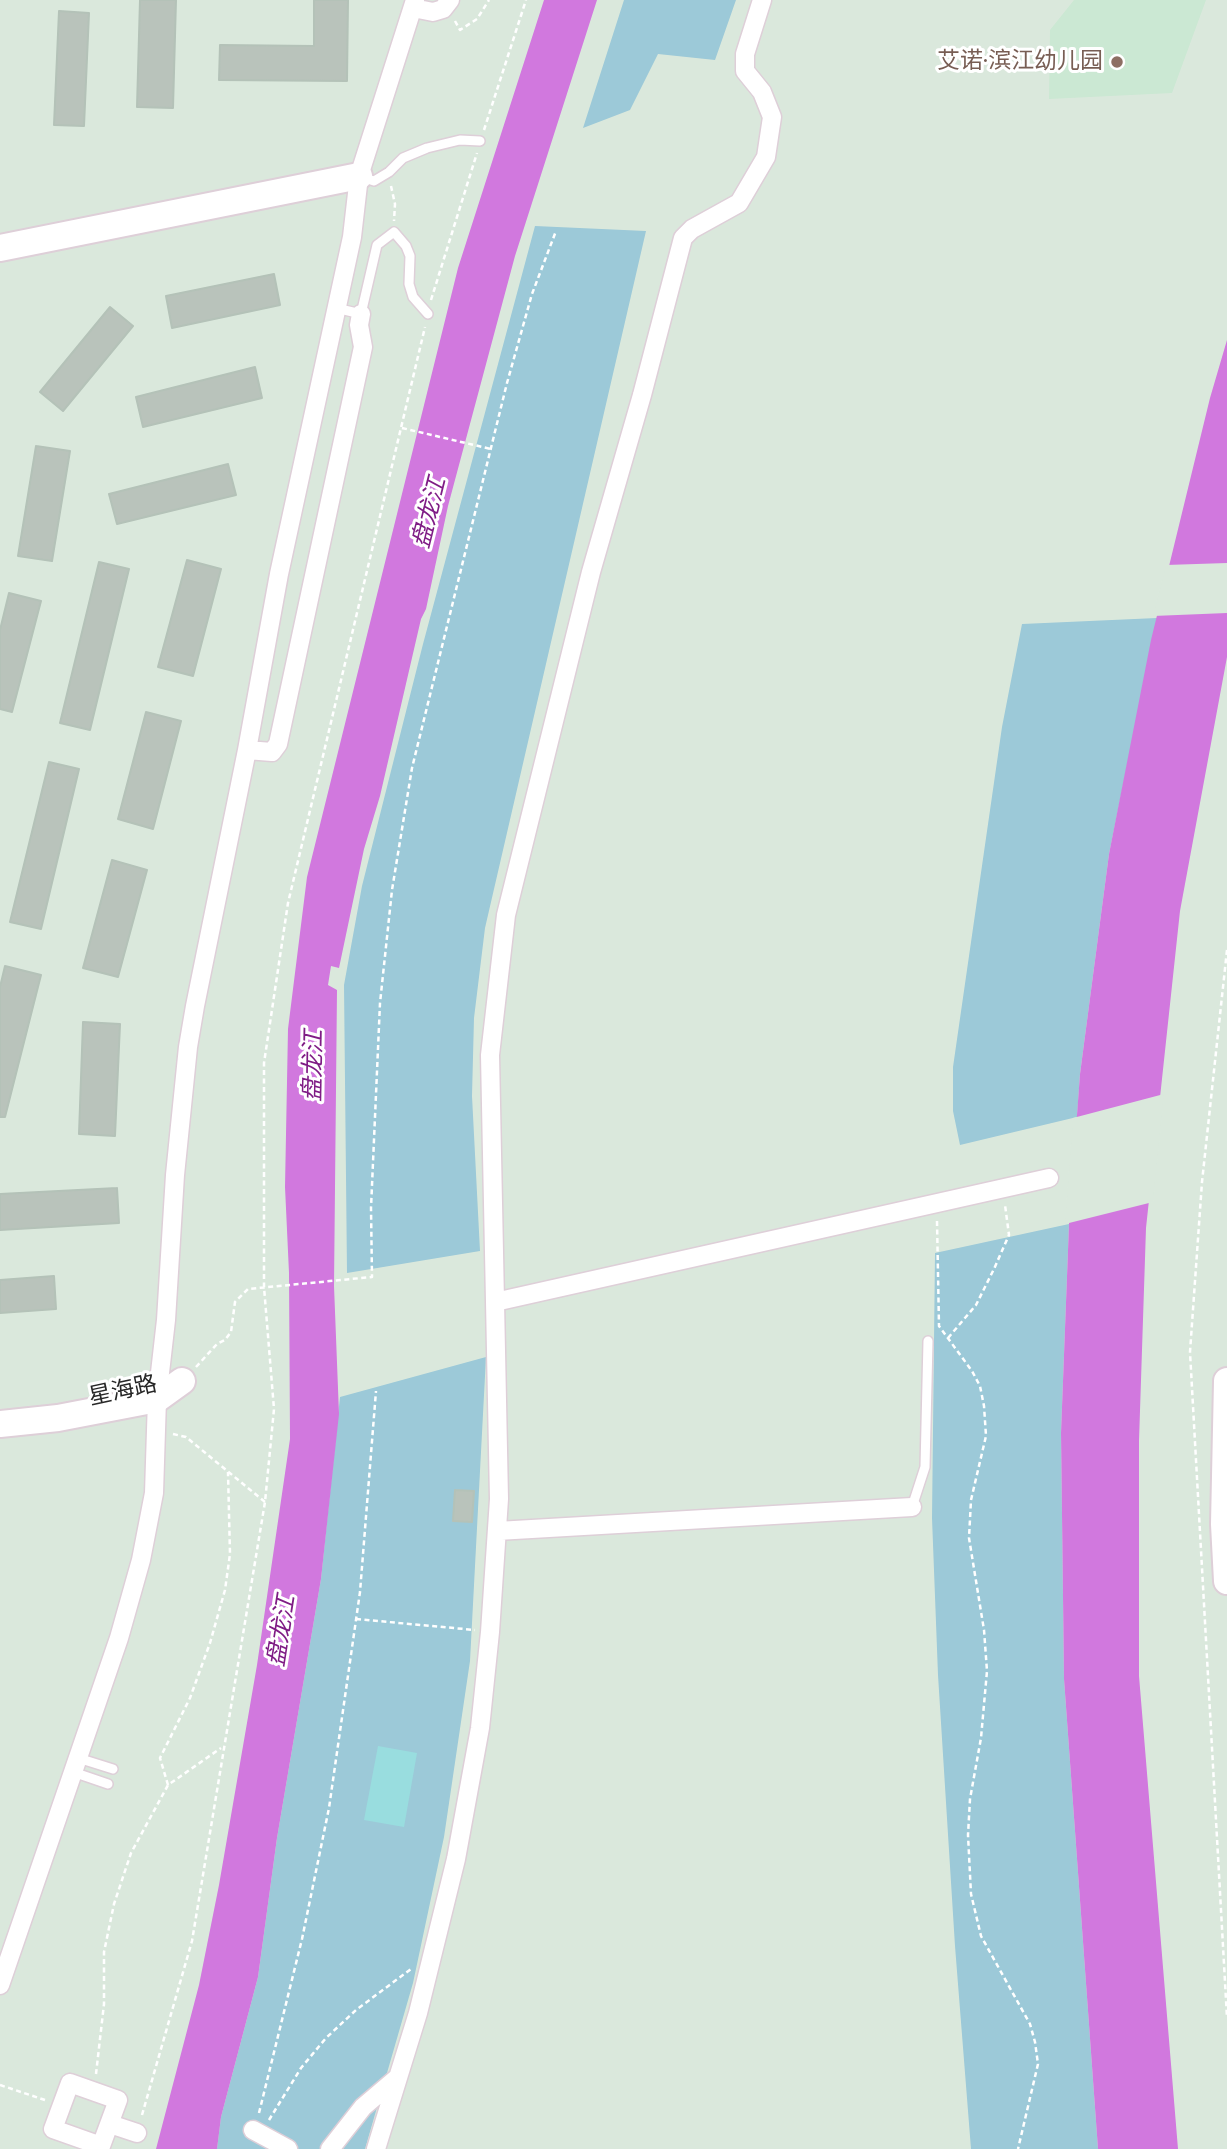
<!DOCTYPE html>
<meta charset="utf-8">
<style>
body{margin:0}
canvas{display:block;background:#dae8dc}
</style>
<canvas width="1227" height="2149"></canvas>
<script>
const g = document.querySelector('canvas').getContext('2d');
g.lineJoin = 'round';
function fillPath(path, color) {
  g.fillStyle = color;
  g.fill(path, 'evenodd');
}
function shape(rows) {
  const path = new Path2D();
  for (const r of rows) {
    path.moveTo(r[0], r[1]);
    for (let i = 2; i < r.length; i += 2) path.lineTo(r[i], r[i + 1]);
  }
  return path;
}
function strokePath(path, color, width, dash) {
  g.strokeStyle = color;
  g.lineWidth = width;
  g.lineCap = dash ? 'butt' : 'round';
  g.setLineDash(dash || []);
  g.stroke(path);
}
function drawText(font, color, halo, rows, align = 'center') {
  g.font = font + ' "Fira Sans Condensed","Noto Sans SC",sans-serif';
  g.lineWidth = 6;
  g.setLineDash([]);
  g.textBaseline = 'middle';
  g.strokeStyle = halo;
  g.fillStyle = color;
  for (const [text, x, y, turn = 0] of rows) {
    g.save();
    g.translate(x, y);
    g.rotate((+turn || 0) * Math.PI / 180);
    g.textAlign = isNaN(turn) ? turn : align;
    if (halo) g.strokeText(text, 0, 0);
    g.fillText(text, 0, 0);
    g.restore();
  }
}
const education = shape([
 [1074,0,1206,0,1172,93,1049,99,1050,30]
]);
const green = shape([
 [624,0,736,0,715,60,658,54,630,110,583,128],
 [535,226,646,231,485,928,474,1018,472,1096,480,1251,347,1273,344,985,362,886,423,644],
 [1157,618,1109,854,1080,1074,1077,1117,960,1145,953,1111,953,1067,1002,727,1022,624],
 [1069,1224,1061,1433,1064,1679,1098,2149,971,2149,955,1946,938,1675,932,1518,935,1253],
 [486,1357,470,1661,444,1837,413,1983,365,2149,217,2149,221,2117,258,1977,277,1838,321,1579,340,1397]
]);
const pitch = shape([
 [378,1746,417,1753,404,1827,364,1820]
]);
const water = shape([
 [544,0,597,0,515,256,448,506,426,609,421,619,380,796,364,849,339,968,331,966,328,985,337,990,334,1286,339,1414,321,1579,277,1838,258,1977,221,2117,217,2149,156,2149,199,1985,219,1885,257,1665,290,1439,289,1273,285,1187,288,1029,307,877,458,268],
 [1227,340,1227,657,1180,911,1146,1228,1139,1441,1139,1676,1178,2149,1098,2149,1064,1679,1061,1433,1069,1224,1080,1074,1109,854,1151,640,1210,398]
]);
const pier = shape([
 [1227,563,1227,613,1153,616,1166,565],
 [1164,1094,1153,1202,1065,1224,1073,1118]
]);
const building = shape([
 [140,0,176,0,173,108,137,107,140,0],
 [314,0,348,0,347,81,219,80,220,45,314,46,314,0],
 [59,11,89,13,84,126,54,125,59,11],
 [274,274,280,305,172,328,166,296,274,274],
 [110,307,133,326,63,411,40,392,110,307],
 [255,367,262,398,143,427,136,397,255,367],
 [36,446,70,451,52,561,18,556,36,446],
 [228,464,236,495,117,524,109,494,228,464],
 [187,560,221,569,193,676,158,667,187,560],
 [99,562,129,569,90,730,60,723,99,562],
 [9,593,41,601,12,712,0,709,0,630,9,593],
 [146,712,181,721,153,829,118,819,146,712],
 [49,762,79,769,41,929,10,922,49,762],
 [112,860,147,870,118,977,83,968,112,860],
 [5,966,41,975,5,1117,0,1117,0,987,5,966],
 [83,1022,120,1024,115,1136,79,1134,83,1022],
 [117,1188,119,1223,0,1230,0,1194,117,1188],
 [54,1276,56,1309,0,1313,0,1280,54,1276],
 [455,1490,474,1491,472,1522,453,1521,455,1490]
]);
const path = shape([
 [455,21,460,30,477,19,489,0],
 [484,130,526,0],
 [391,186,395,204,394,221],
 [431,300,477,153],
 [402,428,491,449],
 [1227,950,1202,1182,1190,1352,1227,2018],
 [937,1221,939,1326,972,1371,980,1386,984,1406,986,1436,971,1500,969,1538,984,1630,987,1671,981,1738,970,1799,968,1835,971,1894,981,1936,1030,2024,1035,2042,1038,2064,1018,2149],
 [948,1338,976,1305,994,1269,1009,1235,1005,1205],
 [196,1367,217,1344,225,1340,231,1332,235,1302,248,1289,372,1277,371,1208,380,1003,392,890,412,768,507,383,532,294,556,231],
 [173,1434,186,1437,265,1502],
 [356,1619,475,1630],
 [168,1785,160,1758,190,1698,210,1643,225,1590,230,1554,228,1472],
 [96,2074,104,2004,104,1952,114,1904,131,1853,168,1785,221,1748],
 [0,2085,45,2100],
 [259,2113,302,1939,329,1808,360,1592,376,1391],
 [142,2115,192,1941,265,1502,274,1409,264,1287,264,1063,288,903,425,327],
 [269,2120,301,2068,326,2038,356,2010,411,1969]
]);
const lane = shape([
 [361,177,374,181,389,172,403,158,427,148,460,140,480,141],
 [336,308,361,314,377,245,394,232,406,246,410,256,409,284,413,297,428,314],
 [912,1507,925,1467,928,1341],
 [78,1758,113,1769],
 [73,1772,108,1784]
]);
const street = shape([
 [413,8,433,12,443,9,450,0],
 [247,750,272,752,278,744,363,347,359,325,361,314],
 [495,1302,1049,1178],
 [497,1531,912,1507],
 [0,1985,119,1638,141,1560,154,1493,157,1399,166,1320,175,1175,188,1047,195,1006,247,750,279,574,352,237,359,176,415,0],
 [70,2083,118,2100,101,2146,53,2129,70,2083],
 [110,2124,137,2133],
 [253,2130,288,2149],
 [330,2149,363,2107,397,2078],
 [376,2149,418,2013,456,1859,480,1728,490,1632,499,1499,490,1055,506,915,591,572,642,395,683,238,692,229,739,203,766,157,772,117,762,92,745,71,745,54,762,0]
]);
const secondary = shape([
 [0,248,359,176],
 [1227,1381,1224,1524,1227,1581],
 [0,1424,58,1418,157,1399,182,1381]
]);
const markers = [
 [1117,62,7,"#8d6e63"]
];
const educationNames = [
 ["艾诺·滨江幼儿园",1103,62]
];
const streetNames = [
 ["星海路",123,1391,-12]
];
const waterNames = [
 ["盘龙江",430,513,-76],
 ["盘龙江",314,1066,-89],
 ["盘龙江",282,1631,-81]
];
fillPath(education, '#cbe8d3');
fillPath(green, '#9cc9d8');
fillPath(pitch, '#99dddf');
fillPath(water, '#d178de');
fillPath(pier, '#dae8dc');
fillPath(building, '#b9c3bb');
strokePath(building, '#b4c2b8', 2);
strokePath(lane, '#decfd8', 12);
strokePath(street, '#decfd8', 21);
strokePath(secondary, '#decfd8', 30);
strokePath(path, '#fff', 2.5, [5, 3.5]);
strokePath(lane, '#fff', 9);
strokePath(street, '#fff', 18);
strokePath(secondary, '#fff', 26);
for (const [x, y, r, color] of markers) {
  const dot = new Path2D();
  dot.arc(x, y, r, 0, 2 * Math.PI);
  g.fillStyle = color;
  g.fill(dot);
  strokePath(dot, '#fff', 2.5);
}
drawText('23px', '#785e54', '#fff', educationNames, 'right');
drawText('23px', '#272727', '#fff', streetNames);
drawText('italic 24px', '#7f1c85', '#fff', waterNames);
</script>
